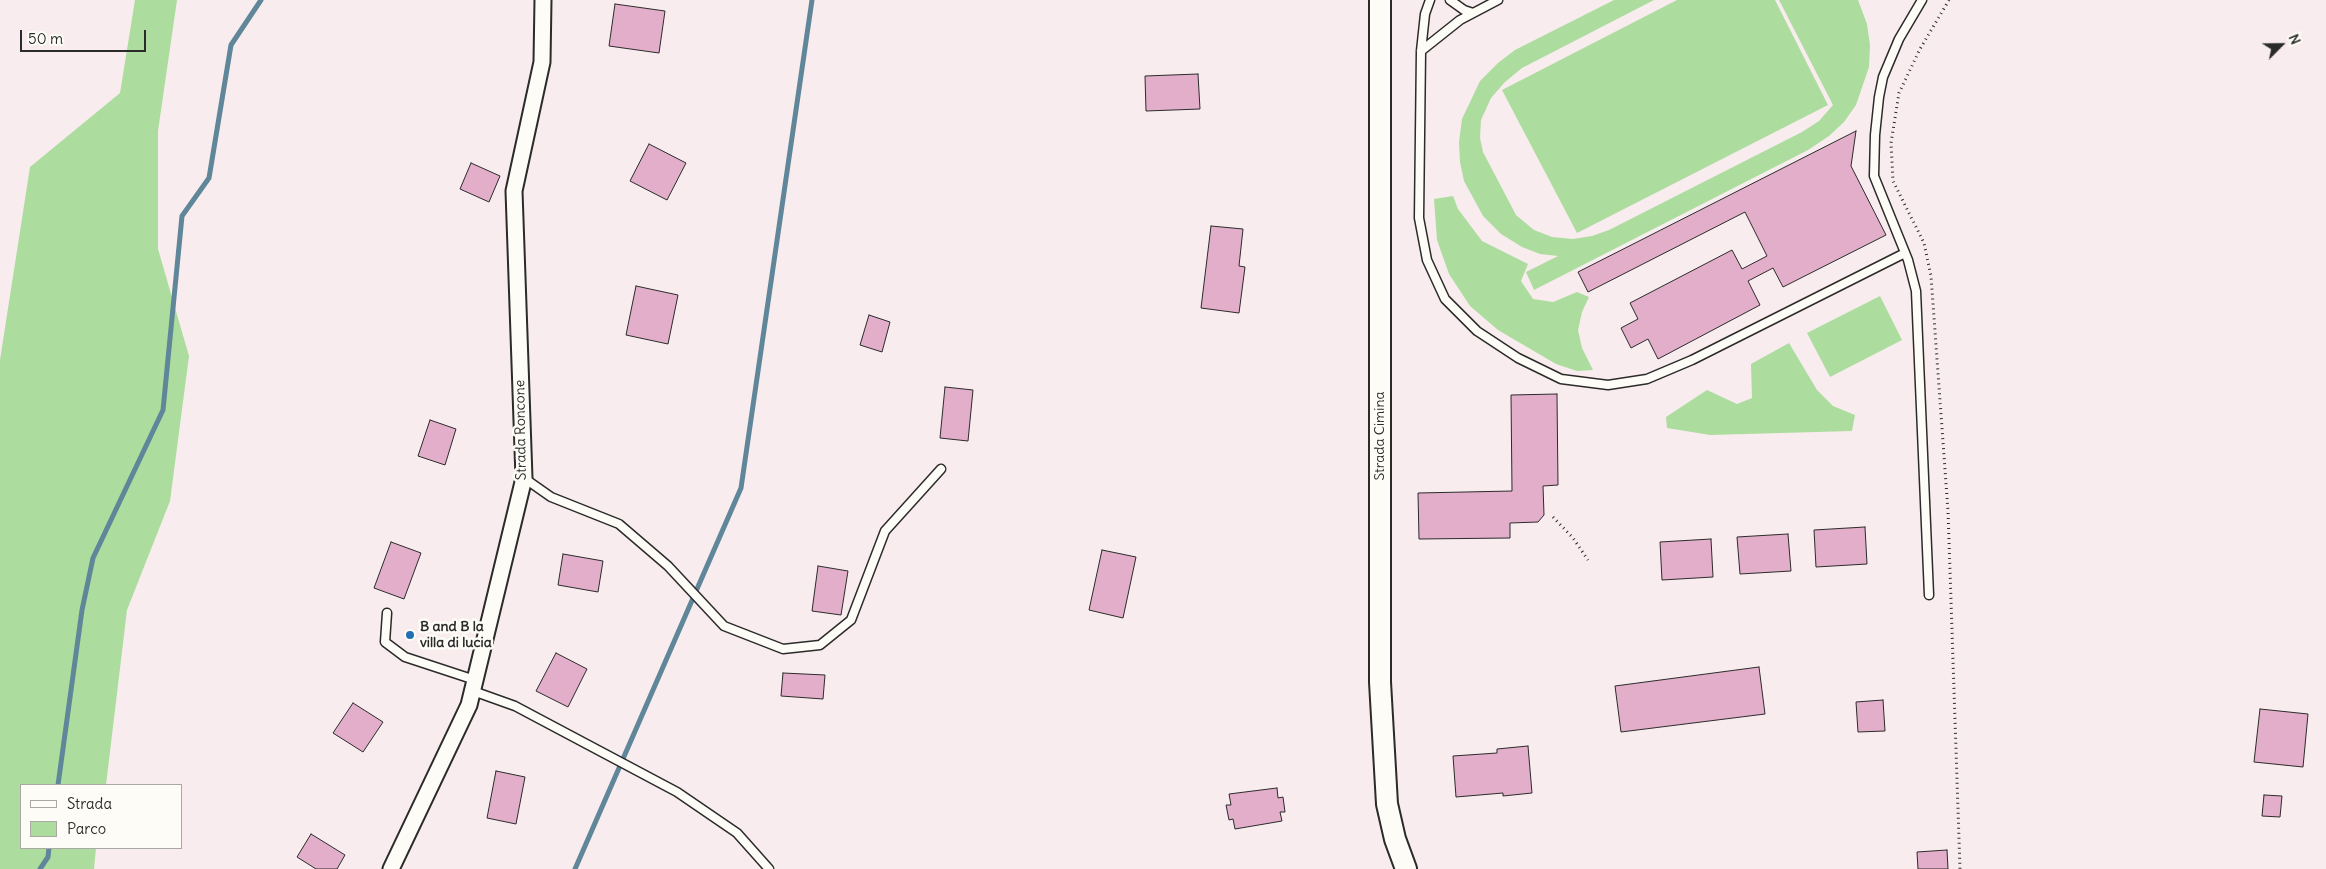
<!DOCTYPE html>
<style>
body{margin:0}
#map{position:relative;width:2326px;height:869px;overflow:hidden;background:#f8ecee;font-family:Delius,sans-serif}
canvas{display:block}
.legend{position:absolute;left:20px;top:784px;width:162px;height:65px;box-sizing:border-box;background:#fdfcf7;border:1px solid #a9a8a5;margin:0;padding:6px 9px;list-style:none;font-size:15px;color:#2b2b2b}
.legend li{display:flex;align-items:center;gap:10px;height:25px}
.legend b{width:25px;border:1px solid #a9a8a5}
.north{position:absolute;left:2256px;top:20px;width:50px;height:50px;-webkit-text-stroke:4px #fdfcf7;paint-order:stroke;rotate:67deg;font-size:14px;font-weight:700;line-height:20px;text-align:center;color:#2b2b2b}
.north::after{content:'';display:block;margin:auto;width:18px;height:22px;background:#2b2b2b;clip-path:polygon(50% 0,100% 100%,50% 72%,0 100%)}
.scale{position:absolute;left:20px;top:30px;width:126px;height:22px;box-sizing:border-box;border:2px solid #2b2b2b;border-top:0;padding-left:6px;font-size:15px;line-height:18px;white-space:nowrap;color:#2b2b2b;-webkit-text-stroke:4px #fdfcf7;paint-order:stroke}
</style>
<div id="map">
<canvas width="2326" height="869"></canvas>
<ul class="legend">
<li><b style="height:6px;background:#fdfcf7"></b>Strada</li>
<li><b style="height:14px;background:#acdd9e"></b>Parco</li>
</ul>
<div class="north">N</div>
<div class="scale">50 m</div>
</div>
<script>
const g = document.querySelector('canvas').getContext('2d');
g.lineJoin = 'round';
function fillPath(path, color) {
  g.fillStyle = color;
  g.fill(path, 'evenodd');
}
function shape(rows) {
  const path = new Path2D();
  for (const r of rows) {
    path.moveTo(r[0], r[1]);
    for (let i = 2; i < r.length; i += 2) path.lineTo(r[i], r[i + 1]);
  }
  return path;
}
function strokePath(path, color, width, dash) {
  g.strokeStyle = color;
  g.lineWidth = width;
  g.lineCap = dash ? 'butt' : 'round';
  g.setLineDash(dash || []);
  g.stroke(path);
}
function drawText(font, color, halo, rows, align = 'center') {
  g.font = font + ' Delius,sans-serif';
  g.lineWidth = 5;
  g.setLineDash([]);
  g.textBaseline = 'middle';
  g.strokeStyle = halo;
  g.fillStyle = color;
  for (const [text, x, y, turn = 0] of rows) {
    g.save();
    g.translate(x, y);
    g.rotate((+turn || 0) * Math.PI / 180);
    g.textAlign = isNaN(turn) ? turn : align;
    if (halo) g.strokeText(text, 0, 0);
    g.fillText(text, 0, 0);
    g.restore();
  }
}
const green = shape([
 [135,0,177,0,158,131,158,249,189,356,170,501,127,610,106,785,21,785,21,848,96,848,94,869,0,869,0,360,30,167,120,93],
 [1614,0,1654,0,1522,68,1505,82,1491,98,1481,120,1480,138,1483,152,1516,215,1534,230,1552,237,1573,239,1592,236,1609,230,1802,132,1819,121,1833,105,1779,0,1858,0,1867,24,1870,45,1869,67,1856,105,1844,122,1829,136,1808,150,1534,290,1526,272,1558,256,1540,254,1522,247,1501,234,1483,216,1464,181,1460,162,1459,142,1462,119,1480,81,1498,63,1515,50],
 [1677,0,1775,0,1828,105,1577,233,1502,90],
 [1453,196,1458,209,1482,241,1528,264,1521,281,1533,299,1553,302,1577,292,1589,297,1582,312,1578,330,1582,348,1593,370,1577,371,1556,364,1498,330,1470,306,1449,274,1437,240,1434,199],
 [1880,296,1902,340,1830,377,1807,333],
 [1789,343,1817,390,1833,406,1855,415,1852,431,1710,435,1667,428,1666,417,1707,390,1737,404,1752,398,1751,364]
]);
const stream = shape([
 [58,785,82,610,93,558,163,410,182,216,209,178,231,45,261,0],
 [40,869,48,857,49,848],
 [575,869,741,488,812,0]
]);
const building = shape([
 [615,4,665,11,659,53,609,46,615,4],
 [1198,74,1200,109,1146,111,1145,76,1198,74],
 [1856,131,1851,166,1886,235,1783,287,1773,268,1748,281,1760,305,1658,359,1648,339,1631,348,1621,328,1638,319,1630,303,1732,250,1742,269,1767,256,1745,212,1588,292,1578,272,1856,131],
 [649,144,686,163,667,200,630,181,649,144],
 [471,163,500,176,489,202,460,189,471,163],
 [1211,226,1243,229,1239,266,1245,267,1239,313,1201,308,1211,226],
 [636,286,678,295,668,344,626,335,636,286],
 [869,315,890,322,882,352,860,345,869,315],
 [945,387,973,390,968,441,940,438,945,387],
 [1557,394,1558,485,1543,486,1544,515,1538,522,1510,523,1510,538,1419,539,1418,493,1512,491,1511,395,1557,394],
 [430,420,456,429,445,465,418,456,430,420],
 [1865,527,1867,564,1816,567,1814,530,1865,527],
 [1788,534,1791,571,1740,574,1737,537,1788,534],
 [1711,539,1713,577,1662,580,1660,542,1711,539],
 [391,542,421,553,404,599,374,588,391,542],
 [1102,550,1136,557,1123,618,1089,610,1102,550],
 [563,554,603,561,598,592,558,585,563,554],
 [818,566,848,571,841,615,812,611,818,566],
 [556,653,587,669,568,707,536,691,556,653],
 [1759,667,1765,714,1621,732,1615,686,1759,667],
 [783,673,825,675,823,699,781,696,783,673],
 [1883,700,1885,731,1858,732,1856,702,1883,700],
 [353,703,383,722,363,752,333,733,353,703],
 [2260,709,2308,714,2303,767,2254,762,2260,709],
 [1528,746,1532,793,1503,796,1503,793,1456,797,1453,756,1497,753,1497,749,1528,746],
 [496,771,525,777,516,824,487,818,496,771],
 [1277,788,1278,798,1283,797,1285,812,1280,812,1282,821,1235,829,1233,819,1229,820,1226,805,1231,805,1229,794,1277,788],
 [2264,795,2282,796,2280,817,2262,816,2264,795],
 [311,834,345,855,337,869,316,869,297,857,311,834],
 [1947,850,1948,869,1918,869,1917,852,1947,850]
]);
const path = shape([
 [1949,0,1920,49,1899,93,1891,143,1893,181,1924,243,1931,276,1948,511,1960,869],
 [1553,517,1573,538,1588,560]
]);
const service = shape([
 [1430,0,1425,14,1421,51,1419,218,1427,260,1445,299,1477,331,1518,358,1561,379,1608,385,1647,379,1692,360,1905,253],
 [1450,0,1464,10,1473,13],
 [1922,0,1899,39,1883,77,1879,97,1875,135,1874,176,1908,260,1916,291,1929,595],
 [1421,51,1460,20,1498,0],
 [524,478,551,497,619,524,668,566,724,626,783,649,820,645,851,620,885,531,941,469],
 [387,613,385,642,405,657,475,680],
 [473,691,515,706,677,792,737,833,769,869]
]);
const minor = shape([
 [391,869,469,705,524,478,514,191,542,62,543,0]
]);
const secondary = shape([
 [1380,0,1380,682,1387,804,1395,839,1406,869]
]);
const markers = [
 [410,635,5,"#1f6fb2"]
];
const streetNames = [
 ["Strada Roncone",521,430,-91],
 ["Strada Cimina",1380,436,-90]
];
const poiNames = [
 ["B and B la",420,627],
 ["villa di lucia",420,643]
];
fillPath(green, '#acdd9e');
strokePath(stream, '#5f8699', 5);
fillPath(building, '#e2aec9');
strokePath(building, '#2b2b2b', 1);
strokePath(service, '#2b2b2b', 11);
strokePath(minor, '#2b2b2b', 19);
strokePath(secondary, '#2b2b2b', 24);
strokePath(path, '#2b2b2b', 3, [1, 4]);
strokePath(service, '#fdfcf7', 8);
strokePath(minor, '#fdfcf7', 15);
strokePath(secondary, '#fdfcf7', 20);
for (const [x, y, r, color] of markers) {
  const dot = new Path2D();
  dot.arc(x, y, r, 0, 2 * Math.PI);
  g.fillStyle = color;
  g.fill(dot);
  strokePath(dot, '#fdfcf7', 2);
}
drawText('14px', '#2b2b2b', '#fdfcf7', streetNames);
drawText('bold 14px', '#2b2b2b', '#fdfcf7', poiNames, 'left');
</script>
